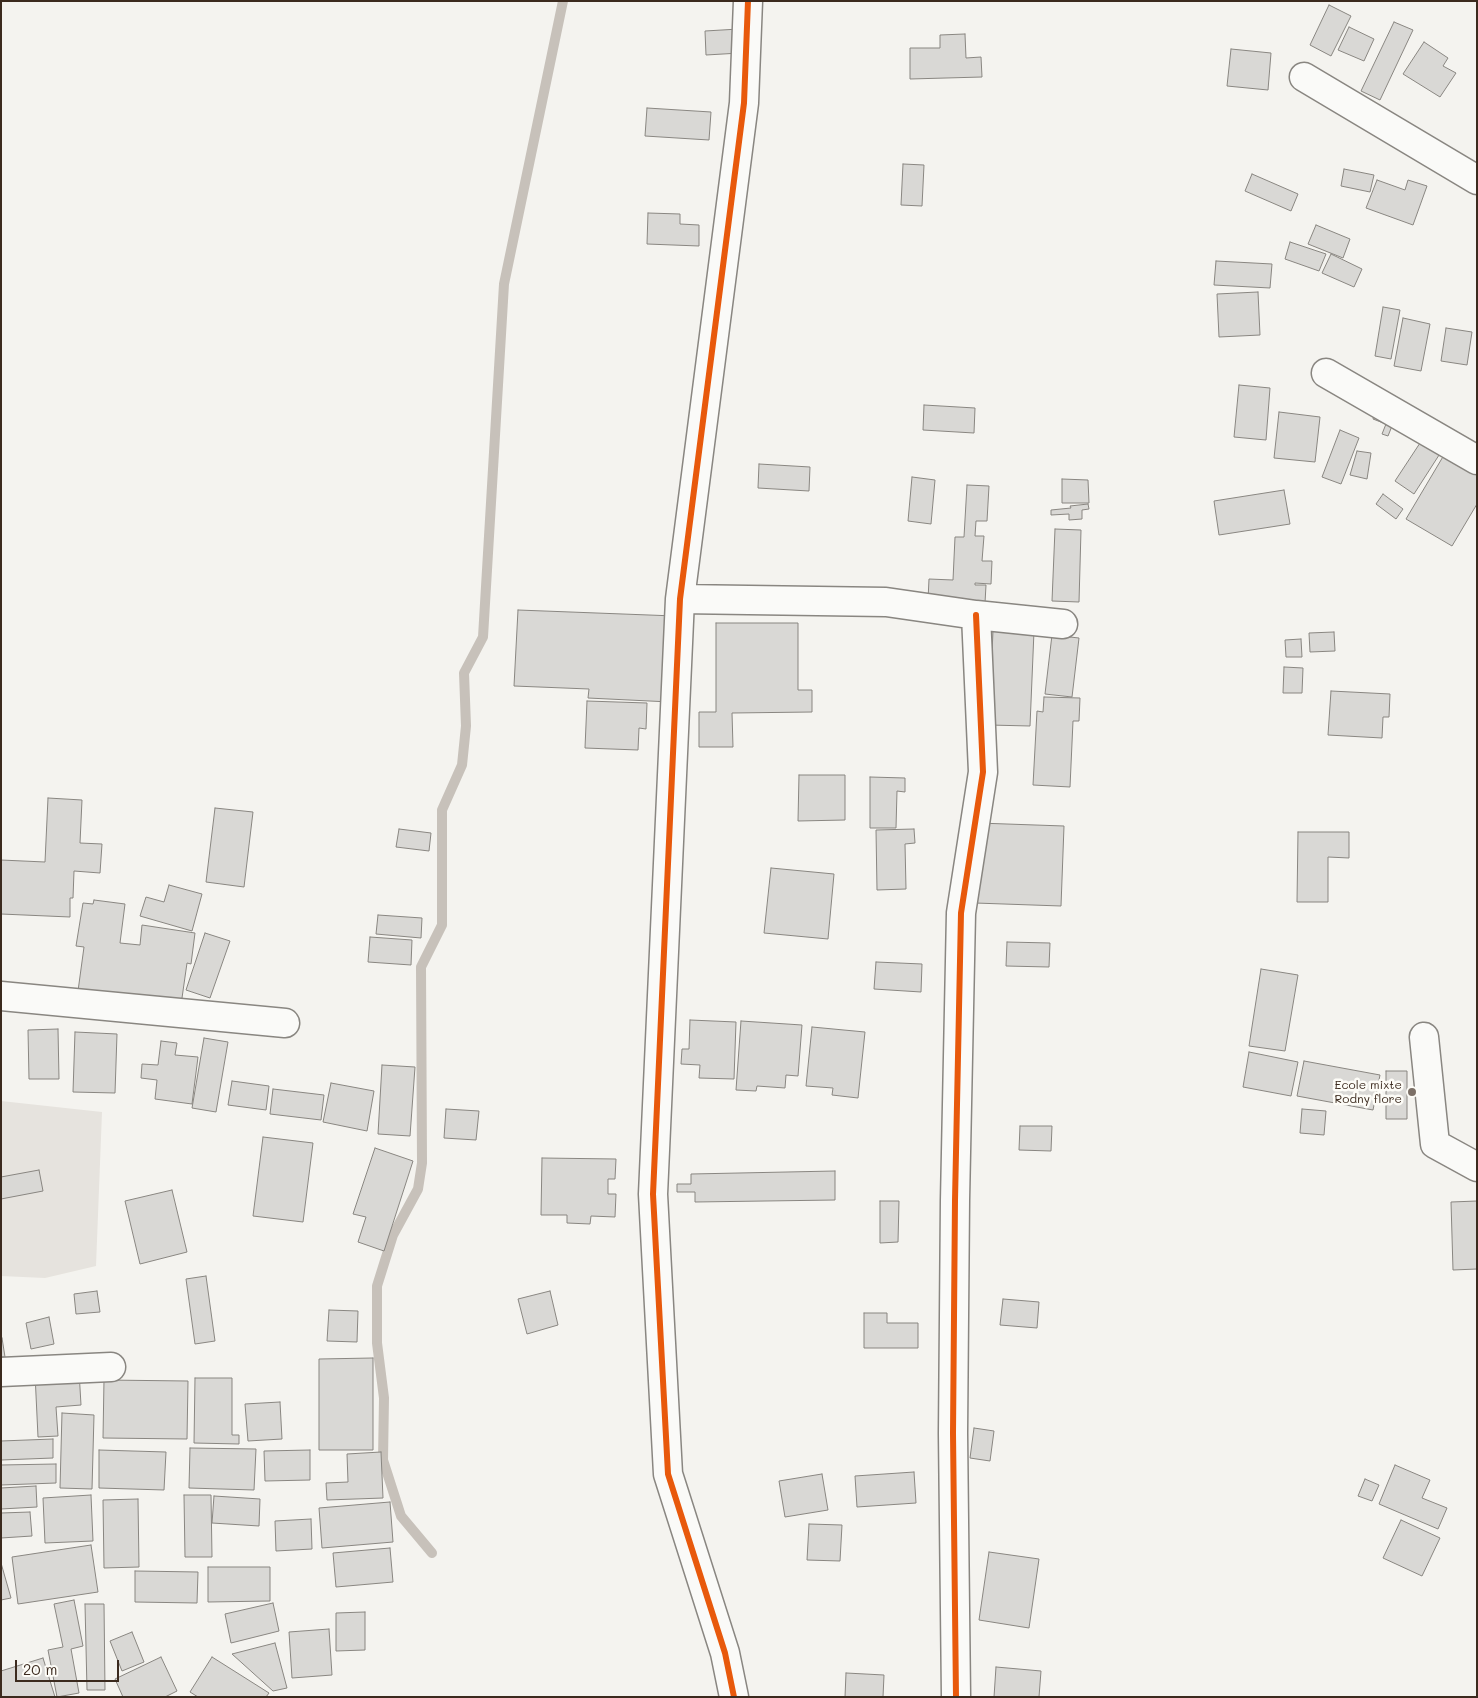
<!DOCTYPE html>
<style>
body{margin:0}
#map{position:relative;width:1478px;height:1698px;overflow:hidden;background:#f4f3ef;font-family:Mali,sans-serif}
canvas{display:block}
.frame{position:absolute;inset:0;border:2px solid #3b2a1e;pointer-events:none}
.scale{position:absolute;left:15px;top:1660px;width:104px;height:22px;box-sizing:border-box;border:2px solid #3b2a1e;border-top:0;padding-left:6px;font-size:15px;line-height:18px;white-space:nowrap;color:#3b2a1e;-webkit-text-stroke:4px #fdfcf7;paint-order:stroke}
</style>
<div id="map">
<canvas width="1478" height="1698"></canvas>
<div class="frame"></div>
<div class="scale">20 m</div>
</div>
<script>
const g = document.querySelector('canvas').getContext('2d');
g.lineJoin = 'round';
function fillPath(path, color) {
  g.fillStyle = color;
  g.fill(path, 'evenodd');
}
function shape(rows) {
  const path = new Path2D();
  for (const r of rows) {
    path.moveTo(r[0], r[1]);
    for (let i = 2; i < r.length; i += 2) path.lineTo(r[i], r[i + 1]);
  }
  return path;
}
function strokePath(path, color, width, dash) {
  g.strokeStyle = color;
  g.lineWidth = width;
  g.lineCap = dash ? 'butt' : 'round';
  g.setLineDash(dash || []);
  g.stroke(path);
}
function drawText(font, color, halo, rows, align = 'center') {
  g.font = font + ' Mali,sans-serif';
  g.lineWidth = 5;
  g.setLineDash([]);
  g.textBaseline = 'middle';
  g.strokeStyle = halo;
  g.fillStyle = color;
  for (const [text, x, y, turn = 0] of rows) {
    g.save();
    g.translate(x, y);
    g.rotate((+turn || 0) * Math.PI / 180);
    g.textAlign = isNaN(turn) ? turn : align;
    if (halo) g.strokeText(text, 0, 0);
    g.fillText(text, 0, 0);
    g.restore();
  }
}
const green = shape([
 [1,1101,102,1112,96,1266,45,1278,1,1276]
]);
const stream = shape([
 [432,1553,401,1516,383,1460,384,1398,377,1343,377,1286,393,1235,418,1189,422,1163,421,967,442,925,442,810,462,765,466,726,464,673,483,637,504,284,563,1]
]);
const building = shape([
 [1329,5,1351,16,1331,56,1310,45,1329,5],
 [1394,22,1413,30,1380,100,1361,91,1394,22],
 [1349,27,1374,39,1364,61,1338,50,1349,27],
 [739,29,740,53,706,55,705,31,739,29],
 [965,34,966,58,981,57,982,77,910,79,910,48,940,48,940,35,965,34],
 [1424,42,1448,58,1443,66,1456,73,1440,97,1403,74,1424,42],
 [1231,49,1271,53,1268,90,1227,86,1231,49],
 [647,108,711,112,709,140,645,136,647,108],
 [903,164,924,165,922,206,901,205,903,164],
 [1344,169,1374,175,1370,192,1341,186,1344,169],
 [1252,174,1298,194,1291,211,1245,191,1252,174],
 [1377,180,1405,190,1408,180,1427,186,1413,225,1366,208,1377,180],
 [648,213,680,214,680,224,699,225,699,246,647,244,648,213],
 [1316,225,1350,239,1343,258,1308,244,1316,225],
 [1290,242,1326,254,1319,271,1285,259,1290,242],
 [1331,254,1362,269,1354,287,1322,273,1331,254],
 [1216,261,1272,264,1270,288,1214,285,1216,261],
 [1258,292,1260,335,1219,337,1217,294,1258,292],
 [1383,307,1400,310,1391,359,1375,356,1383,307],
 [1403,318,1430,324,1421,371,1394,366,1403,318],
 [1446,328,1472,332,1467,365,1441,361,1446,328],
 [1239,385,1270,388,1266,440,1234,437,1239,385],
 [924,405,975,408,974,433,923,430,924,405],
 [1279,412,1320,417,1315,462,1274,458,1279,412],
 [1375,412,1392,426,1388,436,1382,434,1386,424,1373,419,1375,412],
 [1340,430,1359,438,1341,484,1322,477,1340,430],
 [1422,440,1441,452,1414,494,1395,481,1422,440],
 [1357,451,1371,453,1367,479,1350,475,1357,451],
 [1444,455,1477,475,1477,504,1452,546,1406,519,1444,455],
 [759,464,810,467,809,491,758,488,759,464],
 [912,477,935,480,931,524,908,521,912,477],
 [1062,479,1088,480,1089,503,1062,503,1062,479],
 [967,485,989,486,987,521,976,521,975,536,984,536,982,561,992,561,991,584,975,583,975,585,986,585,985,603,928,600,929,579,953,580,955,537,964,537,967,485],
 [1284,490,1290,524,1219,535,1214,501,1284,490],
 [1383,494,1403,509,1396,519,1376,504,1383,494],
 [1088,504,1089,509,1082,510,1082,519,1069,520,1069,514,1051,515,1051,510,1071,508,1070,506,1088,504],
 [1055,529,1081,530,1079,602,1052,601,1055,529],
 [518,610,675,616,670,702,588,698,589,689,514,686,518,610],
 [716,623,798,623,798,690,812,690,812,712,732,713,733,747,699,747,699,712,716,712,716,623],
 [993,630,1034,631,1030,726,989,725,993,630],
 [1334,632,1335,651,1310,652,1309,633,1334,632],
 [1052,635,1079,638,1072,697,1045,694,1052,635],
 [1301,639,1302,657,1286,657,1285,640,1301,639],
 [1284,667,1303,668,1302,693,1283,693,1284,667],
 [1331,691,1390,694,1389,717,1383,717,1382,738,1328,735,1331,691],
 [1044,697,1080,698,1079,721,1073,721,1070,787,1033,785,1037,711,1043,712,1044,697],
 [587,701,647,703,646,729,639,728,638,750,585,748,587,701],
 [799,775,845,775,845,820,798,821,799,775],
 [870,777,905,778,905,792,897,791,896,828,870,828,870,777],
 [48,798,82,800,80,843,102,844,100,873,74,871,73,898,70,898,70,917,1,914,1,860,45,862,48,798],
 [215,808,253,812,244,887,206,882,215,808],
 [978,823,1064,826,1061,906,975,903,978,823],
 [399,829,431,833,429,851,396,847,399,829],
 [914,829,915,843,905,844,906,889,877,890,876,830,914,829],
 [1298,832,1349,832,1349,858,1328,857,1328,902,1297,902,1298,832],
 [771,868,834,874,828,939,764,933,771,868],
 [169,885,202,894,192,931,140,916,146,897,164,902,169,885],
 [94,900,125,904,120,943,140,945,142,925,195,933,191,964,187,963,181,1005,78,991,84,947,76,946,83,903,93,904,94,900],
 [378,915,422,918,421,938,376,934,378,915],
 [205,933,230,941,210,998,186,990,205,933],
 [370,937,412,940,411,965,368,962,370,937],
 [1007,942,1050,943,1049,967,1006,966,1007,942],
 [876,962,922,964,921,992,874,989,876,962],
 [1261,969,1298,975,1285,1051,1249,1046,1261,969],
 [690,1020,736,1022,734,1079,699,1078,700,1065,681,1064,682,1049,689,1049,690,1020],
 [741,1021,802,1025,798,1076,786,1075,785,1088,757,1086,756,1091,736,1090,741,1021],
 [812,1027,865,1032,858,1098,832,1095,833,1088,806,1086,812,1027],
 [58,1029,59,1079,29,1079,28,1030,58,1029],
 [75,1032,117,1034,115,1093,73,1092,75,1032],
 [204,1038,228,1042,216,1112,192,1108,204,1038],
 [161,1041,177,1043,175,1055,198,1057,192,1104,155,1099,157,1080,141,1078,142,1064,158,1065,161,1041],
 [1249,1052,1298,1062,1291,1096,1243,1087,1249,1052],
 [1304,1061,1380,1075,1373,1110,1297,1096,1304,1061],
 [382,1065,415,1067,410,1136,378,1134,382,1065],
 [1386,1071,1407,1071,1407,1119,1386,1119,1386,1071],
 [232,1081,269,1086,266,1110,228,1105,232,1081],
 [331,1083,374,1091,367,1131,323,1122,331,1083],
 [273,1089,324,1095,321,1120,270,1114,273,1089],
 [446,1109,479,1111,476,1140,444,1138,446,1109],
 [1302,1109,1326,1111,1324,1135,1300,1133,1302,1109],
 [1020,1126,1052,1126,1051,1151,1019,1150,1020,1126],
 [263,1137,313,1143,303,1222,253,1216,263,1137],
 [375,1148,413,1161,384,1251,358,1242,366,1217,353,1214,375,1148],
 [542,1158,616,1159,615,1179,608,1179,608,1194,616,1194,615,1217,591,1216,590,1224,567,1223,567,1215,541,1215,542,1158],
 [39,1170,43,1191,1,1199,1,1177,39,1170],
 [835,1171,835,1200,695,1202,695,1192,677,1192,677,1184,691,1184,691,1174,835,1171],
 [172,1190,187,1252,140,1264,125,1201,172,1190],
 [880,1201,899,1201,898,1242,880,1243,880,1201],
 [1477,1201,1477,1269,1453,1270,1451,1202,1477,1201],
 [206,1276,215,1341,195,1344,186,1279,206,1276],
 [97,1291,100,1312,76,1314,74,1294,97,1291],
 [550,1291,558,1325,527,1334,518,1299,550,1291],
 [1003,1299,1039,1302,1037,1328,1000,1325,1003,1299],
 [329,1310,358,1311,357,1342,327,1341,329,1310],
 [864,1313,887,1313,887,1323,918,1323,918,1348,864,1348,864,1313],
 [49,1317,54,1344,31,1349,26,1323,49,1317],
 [2,1338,5,1357,1,1357,1,1338,2,1338],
 [373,1358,373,1450,319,1450,319,1359,373,1358],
 [79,1371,81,1405,56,1407,58,1436,38,1437,35,1374,79,1371],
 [195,1378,232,1378,232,1435,239,1435,239,1444,194,1443,195,1378],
 [104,1380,188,1381,187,1439,103,1438,104,1380],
 [280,1402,282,1439,248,1441,245,1404,280,1402],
 [62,1413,94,1415,92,1489,60,1488,62,1413],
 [974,1428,994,1431,990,1461,970,1458,974,1428],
 [53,1439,53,1458,1,1460,1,1441,53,1439],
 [190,1448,256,1449,254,1490,189,1488,190,1448],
 [99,1450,166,1452,164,1490,99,1488,99,1450],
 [310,1450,310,1480,265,1481,264,1451,310,1450],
 [381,1452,383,1498,327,1500,326,1483,348,1482,347,1454,381,1452],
 [56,1464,56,1483,1,1485,1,1465,56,1464],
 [1395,1465,1430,1480,1422,1498,1447,1508,1438,1529,1379,1504,1395,1465],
 [914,1472,916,1503,857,1507,855,1476,914,1472],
 [822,1474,828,1510,785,1517,779,1481,822,1474],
 [1365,1479,1379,1485,1372,1501,1358,1496,1365,1479],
 [36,1486,37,1507,1,1509,1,1488,36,1486],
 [91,1495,93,1541,45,1543,43,1498,91,1495],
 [184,1495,211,1495,212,1557,185,1557,184,1495],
 [214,1496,260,1499,259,1526,212,1523,214,1496],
 [138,1499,139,1567,104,1568,103,1500,138,1499],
 [390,1502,393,1542,322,1548,319,1508,390,1502],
 [30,1512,32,1536,1,1538,1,1513,30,1512],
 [311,1519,312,1549,276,1551,275,1521,311,1519],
 [1401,1520,1440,1538,1422,1576,1383,1558,1401,1520],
 [809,1524,842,1525,840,1561,807,1560,809,1524],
 [91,1545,98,1592,18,1604,12,1557,91,1545],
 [390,1548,393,1582,336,1587,333,1553,390,1548],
 [989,1552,1039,1559,1029,1628,979,1620,989,1552],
 [1,1563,11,1598,1,1600,1,1563],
 [208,1567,270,1567,270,1601,208,1602,208,1567],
 [135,1571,198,1572,197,1603,135,1602,135,1571],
 [74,1600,83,1646,71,1649,79,1693,57,1697,48,1650,63,1647,54,1604,74,1600],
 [273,1603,279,1631,231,1643,225,1614,273,1603],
 [85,1604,104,1604,105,1690,87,1690,85,1604],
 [365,1612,365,1650,336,1651,336,1613,365,1612],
 [329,1629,332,1675,292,1678,289,1632,329,1629],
 [132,1632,144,1662,122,1671,110,1641,132,1632],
 [275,1643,287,1688,273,1691,232,1654,275,1643],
 [161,1657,177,1691,165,1697,123,1697,115,1679,161,1657],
 [212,1657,269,1693,266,1697,198,1697,190,1692,212,1657],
 [43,1658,55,1697,1,1697,1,1671,43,1658],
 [996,1667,1041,1671,1039,1697,994,1697,996,1667],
 [846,1673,884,1675,883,1697,845,1697,846,1673]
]);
const minor = shape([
 [1304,77,1477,180],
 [1326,373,1477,460],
 [680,599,886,602,976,615,1063,624],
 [1,996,285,1023],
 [1424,1037,1435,1144,1477,1167],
 [1,1372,111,1367],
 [734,1697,725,1653,668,1474,653,1194,680,599,744,103,748,1],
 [956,1697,953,1433,955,1200,961,913,983,772,976,615]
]);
const cycleway = shape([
 [734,1697,725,1653,668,1474,653,1194,680,599,744,103,748,1],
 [956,1697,953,1433,955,1200,961,913,983,772,976,615]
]);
const markers = [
 [1412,1092,5,"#7c7067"]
];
const poiNames = [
 ["Ecole mixte",1402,1085],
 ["Rodny flore",1402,1099]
];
fillPath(green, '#e6e3de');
strokePath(stream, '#c7c1ba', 10);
fillPath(building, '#d9d8d5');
strokePath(building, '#898681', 1);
strokePath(minor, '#898681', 31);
strokePath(minor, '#fafaf8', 28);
strokePath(cycleway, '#e8590c', 6);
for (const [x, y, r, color] of markers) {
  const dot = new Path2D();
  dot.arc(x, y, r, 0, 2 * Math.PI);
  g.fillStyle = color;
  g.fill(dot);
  strokePath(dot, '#fdfcf7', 2);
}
drawText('12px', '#3b2a1e', '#fdfcf7', poiNames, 'right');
</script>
